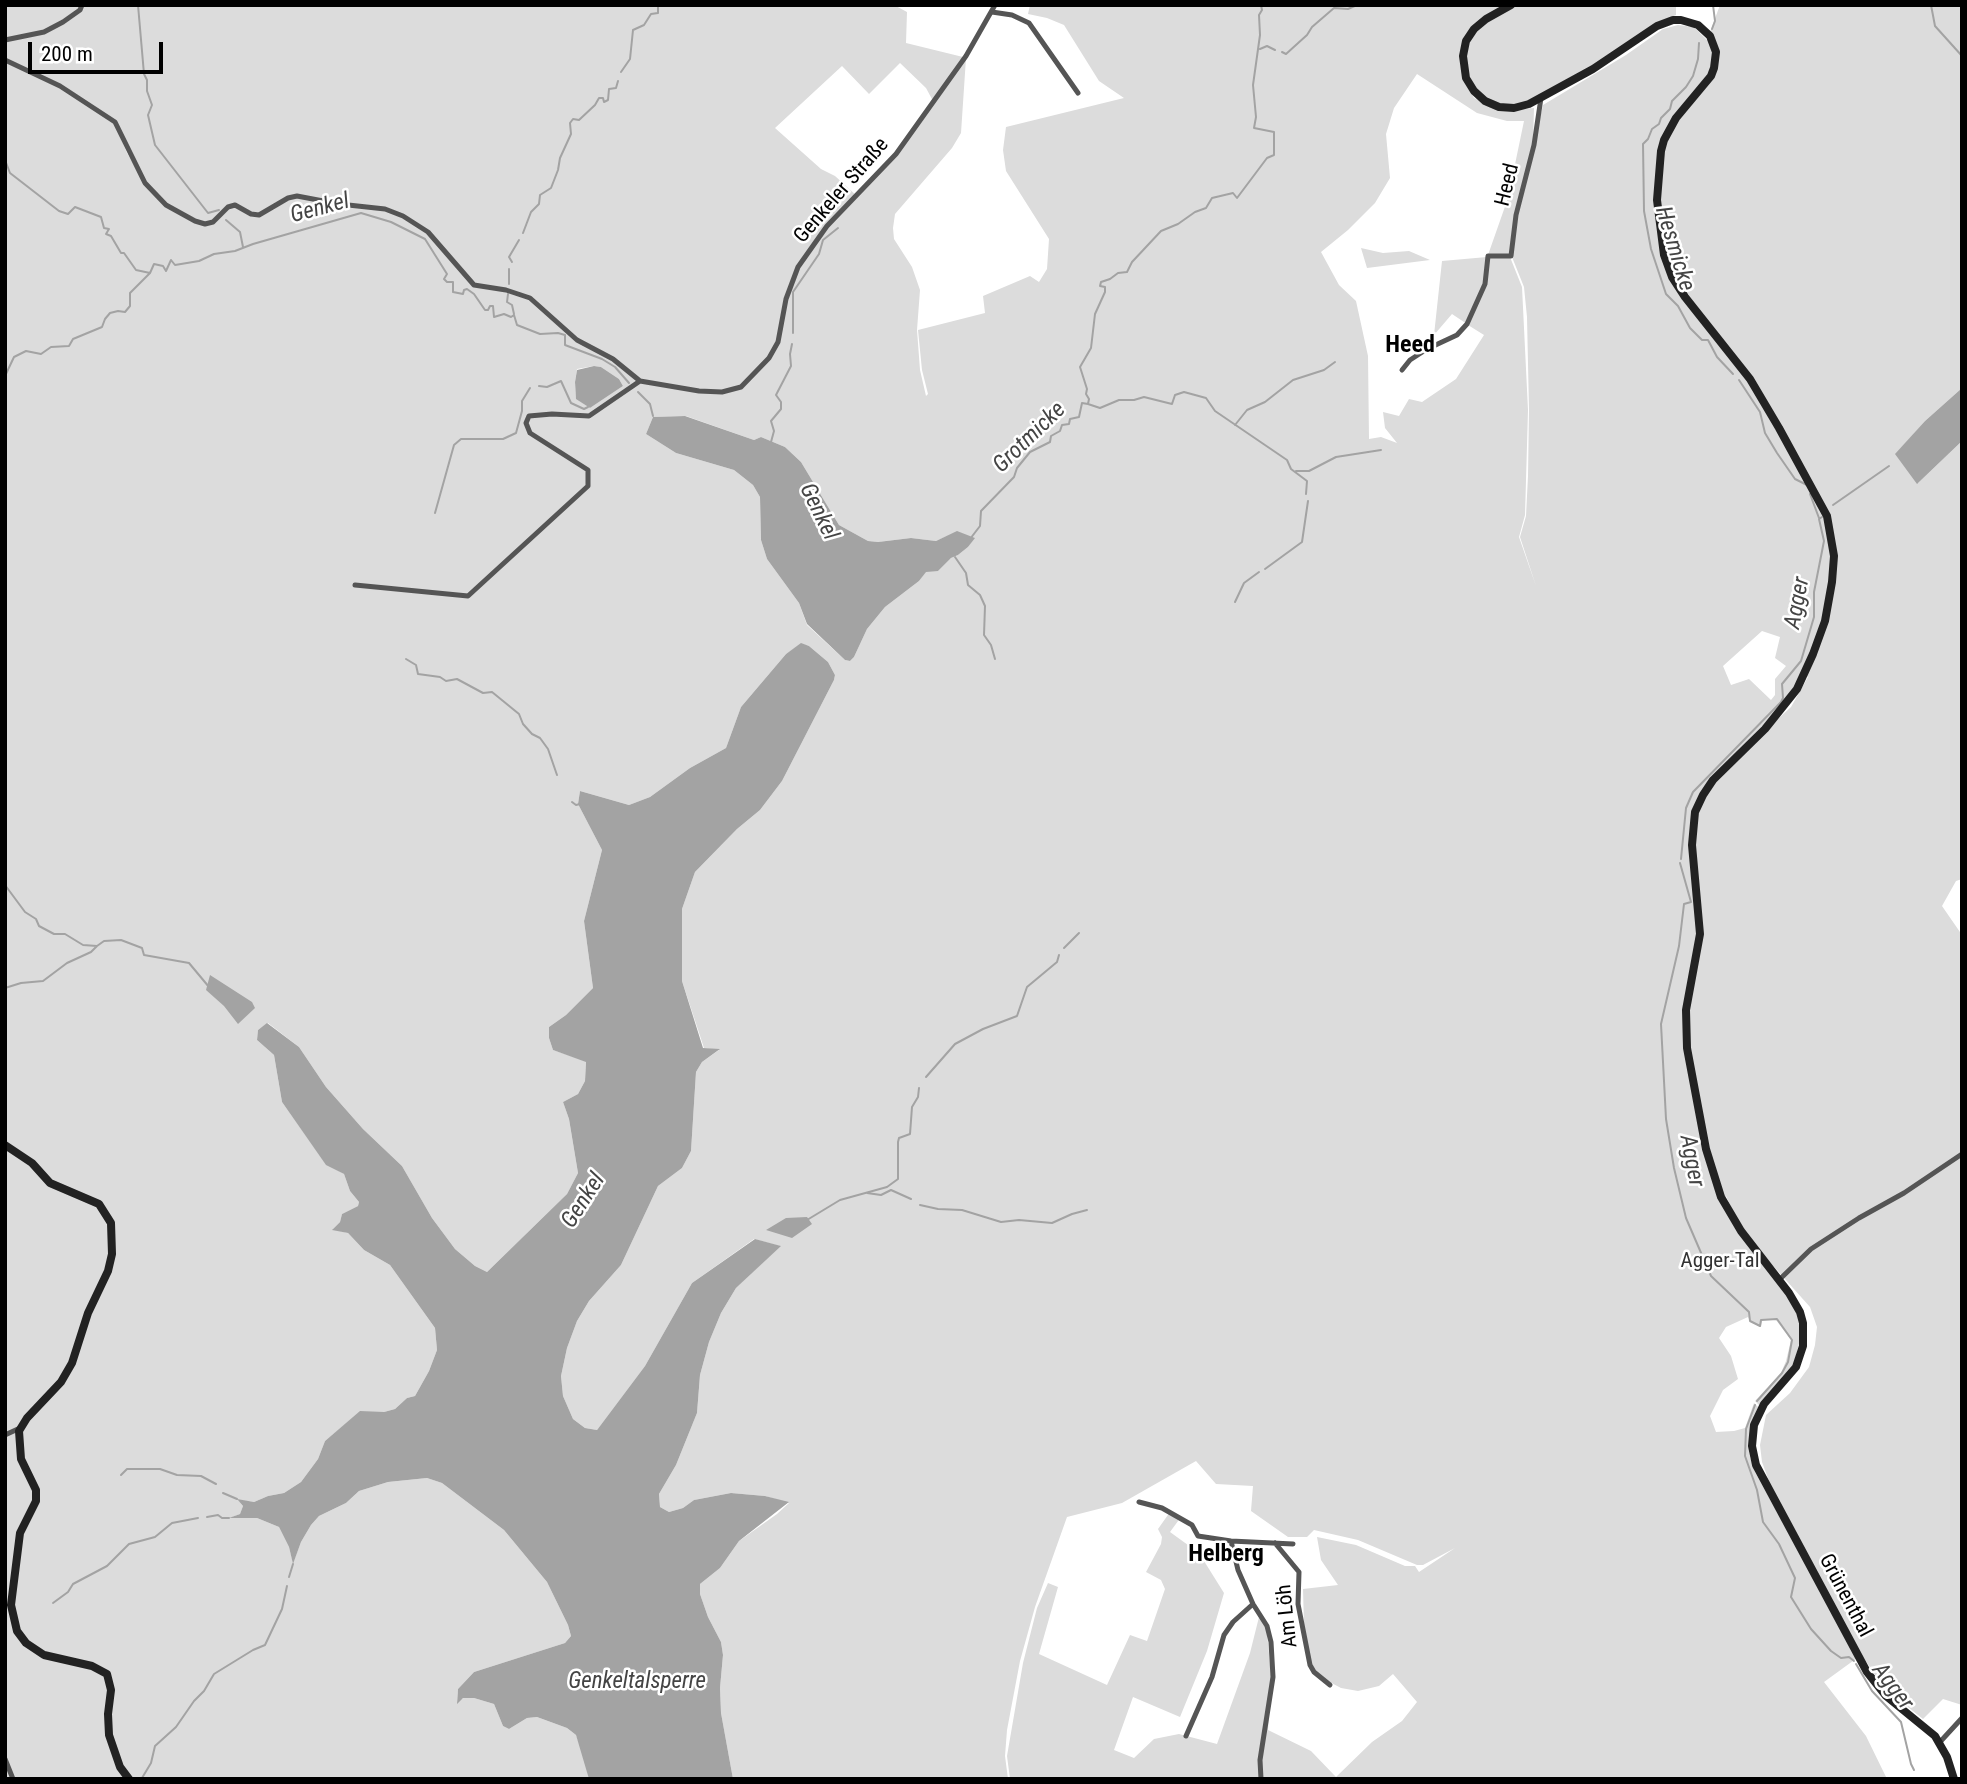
<!DOCTYPE html>
<meta charset="utf-8">
<style>
body{margin:0}
#map{position:relative;width:1967px;height:1784px;overflow:hidden;background:#fff;font-family:"Roboto Condensed",sans-serif}
canvas{display:block}
.frame{position:absolute;inset:0;border:7px solid #000;pointer-events:none}
.scale{position:absolute;left:28px;top:42px;width:135px;height:32px;box-sizing:border-box;border:4px solid #000;border-top:0;padding-left:9px;font-size:21px;line-height:24px;white-space:nowrap;color:#000;-webkit-text-stroke:5px #fff;paint-order:stroke}
</style>
<div id="map">
<canvas width="1967" height="1784"></canvas>
<div class="frame"></div>
<div class="scale">200 m</div>
</div>
<script>
const g = document.querySelector('canvas').getContext('2d');
g.lineJoin = 'round';
function fillPath(path, color) {
  g.fillStyle = color;
  g.fill(path, 'evenodd');
}
function shape(rows) {
  const path = new Path2D();
  for (const r of rows) {
    path.moveTo(r[0], r[1]);
    for (let i = 2; i < r.length; i += 2) path.lineTo(r[i], r[i + 1]);
  }
  return path;
}
function strokePath(path, color, width, dash) {
  g.strokeStyle = color;
  g.lineWidth = width;
  g.lineCap = dash ? 'butt' : 'round';
  g.setLineDash(dash || []);
  g.stroke(path);
}
function drawText(font, color, halo, rows, align = 'center') {
  g.font = font + ' "Roboto Condensed",sans-serif';
  g.lineWidth = 5;
  g.setLineDash([]);
  g.textBaseline = 'middle';
  g.strokeStyle = halo;
  g.fillStyle = color;
  for (const [text, x, y, turn = 0] of rows) {
    g.save();
    g.translate(x, y);
    g.rotate((+turn || 0) * Math.PI / 180);
    g.textAlign = isNaN(turn) ? turn : align;
    if (halo) g.strokeText(text, 0, 0);
    g.fillText(text, 0, 0);
    g.restore();
  }
}
const green = shape([
 [5,5,81,5,79,9,44,31,5,39],
 [83,5,894,5,907,12,906,43,963,57,933,101,926,88,900,63,869,94,842,66,775,128,821,169,835,176,857,196,897,154,966,58,961,133,952,148,895,214,893,228,894,239,912,267,920,290,917,330,920,370,926,396,928,394,922,370,918,330,985,313,983,296,1030,276,1039,282,1047,269,1049,239,1006,171,1003,150,1006,127,1124,98,1099,81,1064,25,1047,18,1028,14,1030,5,1676,5,1676,15,1658,22,1570,80,1518,106,1497,104,1477,94,1465,64,1460,64,1465,81,1474,98,1495,108,1508,110,1534,108,1533,145,1515,215,1510,255,1488,255,1508,198,1524,121,1507,121,1477,113,1417,74,1394,108,1386,134,1390,178,1375,203,1348,230,1321,252,1339,285,1356,301,1368,356,1369,439,1381,437,1397,443,1385,428,1383,412,1399,416,1409,399,1422,402,1456,379,1484,335,1468,325,1486,285,1489,257,1510,257,1522,287,1528,410,1525,515,1519,537,1536,586,1520,537,1526,516,1528,476,1529,410,1527,317,1524,287,1512,257,1518,214,1543,105,1626,55,1663,29,1678,25,1694,27,1707,40,1720,5,1962,5,1962,388,1925,421,1896,454,1918,483,1962,441,1962,879,1956,881,1942,906,1962,935,1962,1705,1943,1699,1923,1719,1884,1688,1863,1657,1773,1492,1762,1462,1760,1445,1766,1415,1790,1393,1809,1367,1815,1345,1817,1327,1810,1307,1742,1231,1726,1196,1724,1198,1740,1233,1789,1296,1797,1311,1800,1327,1800,1340,1794,1363,1759,1405,1755,1401,1781,1373,1786,1361,1791,1340,1776,1320,1762,1320,1761,1327,1750,1321,1748,1317,1726,1327,1719,1338,1731,1356,1738,1379,1723,1390,1710,1416,1716,1432,1734,1431,1745,1428,1754,1403,1758,1407,1751,1424,1749,1440,1750,1457,1755,1472,1857,1658,1824,1682,1866,1736,1887,1779,1010,1779,1007,1756,1023,1663,1037,1608,1048,1583,1058,1587,1039,1654,1107,1685,1130,1635,1147,1641,1165,1589,1161,1580,1146,1572,1161,1544,1162,1537,1158,1529,1170,1512,1181,1517,1170,1532,1199,1553,1224,1593,1207,1651,1180,1717,1133,1697,1114,1750,1134,1758,1154,1739,1179,1734,1217,1744,1250,1653,1259,1617,1266,1626,1268,1643,1271,1676,1268,1730,1311,1751,1336,1777,1372,1742,1402,1721,1417,1702,1393,1674,1379,1686,1358,1691,1341,1688,1324,1679,1315,1671,1310,1659,1304,1625,1303,1589,1338,1585,1321,1560,1317,1537,1356,1545,1405,1566,1415,1566,1419,1572,1455,1548,1423,1565,1417,1565,1358,1540,1314,1530,1307,1537,1288,1537,1251,1511,1253,1486,1216,1484,1196,1461,1122,1503,1067,1517,1035,1607,1020,1661,1007,1730,1005,1756,1008,1779,733,1779,721,1713,720,1688,723,1655,721,1642,708,1617,700,1594,700,1584,720,1568,739,1541,777,1514,789,1503,765,1496,731,1493,694,1500,683,1508,669,1512,660,1507,659,1494,676,1465,697,1413,700,1375,709,1342,721,1313,736,1288,780,1246,754,1239,692,1283,645,1366,597,1430,585,1428,573,1419,563,1396,561,1376,567,1348,577,1321,589,1301,621,1265,658,1186,682,1168,691,1151,696,1072,702,1062,719,1050,704,1048,682,981,682,909,695,872,737,829,760,810,782,781,834,680,835,675,828,662,809,646,801,644,786,654,741,707,726,748,690,768,650,797,629,805,580,791,578,804,602,850,584,921,593,988,566,1015,549,1027,549,1038,553,1050,586,1061,585,1081,578,1094,563,1102,569,1119,578,1173,567,1194,487,1272,475,1266,455,1249,432,1218,402,1166,363,1129,326,1087,299,1047,268,1023,258,1030,257,1040,274,1055,282,1102,326,1164,344,1174,350,1191,359,1202,358,1206,342,1214,340,1222,333,1229,348,1233,364,1250,390,1265,435,1328,437,1350,429,1371,415,1396,407,1398,395,1409,384,1412,360,1412,325,1441,318,1459,301,1482,284,1493,268,1496,254,1502,238,1500,243,1506,240,1514,230,1518,257,1518,279,1527,289,1547,293,1563,301,1542,311,1525,319,1516,346,1503,359,1491,388,1482,427,1478,442,1483,504,1530,547,1582,568,1625,571,1636,565,1643,474,1672,458,1689,457,1702,463,1698,474,1698,494,1704,503,1726,509,1729,527,1718,537,1717,567,1728,576,1735,584,1756,589,1779,5,1779,5,61,59,87,114,123,127,153,144,183,165,205,195,222,199,222,167,204,146,183,115,122,60,86,5,60,5,41,45,32,64,23,81,10],
 [594,366,601,367,619,379,623,386,590,408,576,398,575,382,577,369],
 [686,416,754,440,761,437,785,447,801,462,839,525,868,541,878,542,911,538,936,541,957,532,974,538,968,547,958,555,951,558,938,571,926,571,919,581,885,607,867,629,854,657,850,661,845,660,807,625,799,603,767,559,761,540,760,497,753,485,734,470,676,453,646,434,653,417],
 [1762,631,1780,637,1775,658,1786,666,1775,679,1775,695,1771,700,1749,679,1731,685,1723,666],
 [1805,675,1808,677,1791,707,1718,774,1781,711],
 [1361,248,1383,253,1409,251,1430,260,1367,268],
 [1487,257,1484,284,1467,324,1452,314,1434,335,1442,261]
]);
const water = shape([
 [594,366,601,367,619,379,623,386,590,408,576,399,575,382,577,370],
 [1962,388,1962,441,1917,484,1895,454,1925,421],
 [685,416,754,440,761,437,785,447,801,462,839,525,868,541,878,542,911,538,936,541,957,531,975,538,968,547,958,555,951,558,938,571,926,572,919,581,885,607,867,629,854,657,850,661,845,660,807,624,799,603,767,559,761,540,760,497,753,485,734,470,676,453,646,434,653,417],
 [801,643,809,646,828,662,835,675,834,680,782,781,760,810,737,829,695,872,682,909,682,981,703,1048,720,1049,702,1062,696,1072,691,1151,682,1168,658,1186,621,1265,589,1301,577,1321,567,1348,561,1376,563,1396,573,1419,585,1428,597,1430,645,1366,692,1283,755,1239,781,1246,736,1288,721,1313,709,1342,700,1375,697,1413,676,1465,659,1494,660,1507,669,1512,683,1508,694,1500,731,1493,765,1496,789,1502,739,1541,720,1568,700,1584,700,1594,708,1617,721,1642,723,1655,720,1688,721,1713,733,1779,589,1779,576,1735,567,1728,537,1717,527,1718,509,1729,503,1726,494,1704,474,1698,463,1698,457,1704,458,1689,474,1672,565,1643,571,1636,568,1625,547,1582,504,1530,442,1483,427,1478,388,1482,359,1491,346,1503,319,1516,311,1525,301,1542,293,1564,289,1547,279,1527,257,1518,229,1518,240,1514,243,1506,237,1499,254,1502,268,1496,284,1493,301,1482,318,1459,325,1441,360,1411,384,1412,395,1409,407,1398,415,1396,429,1371,437,1350,435,1328,390,1265,364,1250,348,1233,332,1230,340,1222,342,1214,358,1206,359,1202,350,1191,344,1174,326,1165,282,1102,274,1055,257,1040,258,1030,267,1023,299,1047,326,1087,363,1129,402,1166,432,1218,455,1249,475,1266,487,1272,567,1194,578,1173,569,1119,563,1102,578,1094,585,1081,586,1062,553,1050,549,1038,549,1027,566,1015,593,988,584,921,602,850,578,804,580,791,629,805,650,797,690,768,726,748,741,707,786,654],
 [210,975,252,1002,255,1008,238,1024,224,1006,206,990],
 [807,1217,812,1224,792,1238,766,1230,786,1218]
]);
const stream = shape([
 [138,5,144,74,147,80,147,91,152,105,148,115,155,145,208,213,219,210],
 [1931,5,1935,26,1962,56],
 [1712,29,1715,21,1713,5],
 [1699,43,1698,59,1693,76,1686,87,1672,101,1670,109,1661,118,1659,124,1652,129,1648,139,1643,144,1644,211,1651,249,1666,294,1678,306,1690,328,1702,340,1708,340,1717,357,1733,374],
 [1260,49,1267,46,1275,50],
 [1282,52,1286,54,1307,35,1312,27,1334,8,1348,9,1357,5],
 [621,72,630,59,633,30,644,25,651,14,658,13,658,5],
 [5,160,10,173,59,211,68,214,75,207,101,217,104,228,109,229,106,234,111,236,121,253,124,253,136,270,150,273,154,264,163,266,166,271,171,260,175,265,199,261,214,254,235,251,253,244,361,213,391,222,425,239,447,274,444,279,447,282,453,282,453,292,463,294,464,290,467,289,474,294,485,310,488,310,490,306,493,306,494,317,504,314,511,317,514,315,517,325,540,334,558,333,565,335,565,345,602,359,615,367,629,383],
 [226,220,240,232,243,247],
 [523,233,531,212,539,204,540,195,551,188,558,170,560,158,571,134,570,123,573,119,579,120,595,105,599,98,603,98,604,102,608,100,609,89,616,88,618,81],
 [512,262,509,257,519,240],
 [509,284,509,269],
 [508,294,507,302,512,305,514,314],
 [793,333,793,292,819,254,823,240,838,228],
 [5,376,14,357,26,351,41,354,51,347,69,346,73,339,102,327,105,319,110,313,118,311,125,312,130,306,130,293,150,273],
 [1739,380,1760,412,1765,433,1777,453,1795,479,1807,485],
 [539,386,547,387,561,381,571,403,584,409,588,407],
 [638,392,650,404,653,416],
 [1088,404,1100,408,1119,400,1134,400,1144,397,1172,404,1175,395,1184,392,1206,398,1215,411,1287,460,1291,469,1307,481,1306,494],
 [1235,425,1247,410,1265,402,1293,380,1324,370,1335,362],
 [771,442,774,431,771,421,781,409,781,402,776,395,791,366,790,354,792,344],
 [1296,471,1309,471,1336,457,1381,450],
 [1810,494,1819,518],
 [1833,505,1889,466],
 [435,513,454,445,461,439,503,439,516,433,522,411,522,401,530,388],
 [970,539,980,526,981,511,1014,477,1017,468,1030,452,1050,442,1051,436,1060,431,1062,425,1069,424,1070,419,1079,417,1082,403,1088,404,1089,399,1086,394,1087,389,1080,367,1091,348,1095,314,1105,292,1105,287,1100,286,1101,282,1110,279,1118,273,1127,272,1132,262,1161,231,1178,224,1195,212,1206,208,1212,198,1233,193,1237,198,1267,158,1274,155,1274,132,1254,128,1256,117,1253,85,1260,35,1259,15,1262,10,1261,5],
 [955,557,966,573,968,585,980,595,985,606,984,635,991,645,995,659],
 [1265,569,1302,542,1308,501],
 [1235,602,1244,583,1259,572],
 [406,659,416,665,418,674,440,677,446,681,457,679,483,693,492,692,519,714,523,724,532,734,540,738,548,749,557,775],
 [572,802,576,805,580,804],
 [1681,859,1686,808,1693,792,1781,702,1783,698,1782,684,1801,661,1814,617,1814,592,1824,541,1819,519,1822,517],
 [1680,863,1691,902,1684,904,1679,946,1661,1024,1666,1119,1674,1168,1686,1218,1711,1276,1749,1312,1750,1321,1760,1326,1761,1320,1777,1319,1792,1340,1788,1362,1782,1373,1757,1401],
 [5,885,25,912,36,919,39,926,54,934,65,934,83,945,97,946,104,941,121,940,142,948,144,955,189,963,209,987],
 [1064,948,1079,933],
 [5,988,21,983,43,981,67,963,91,952,97,946],
 [926,1077,955,1044,983,1029,1017,1016,1027,987,1057,962,1059,955],
 [867,1193,881,1195,891,1190,911,1199],
 [920,1205,938,1209,962,1210,1001,1222,1019,1220,1052,1223,1072,1214,1087,1210],
 [807,1220,840,1200,887,1187,898,1179,898,1142,899,1138,910,1134,912,1107,918,1097,919,1088],
 [1755,1405,1746,1429,1745,1456,1757,1490,1763,1522,1779,1544,1795,1578,1791,1597,1811,1629,1831,1651,1841,1658,1849,1657,1854,1661],
 [121,1475,127,1469,160,1469,177,1475,201,1476,216,1484],
 [223,1493,237,1499],
 [207,1517,218,1515,222,1518,229,1518],
 [289,1577,293,1564],
 [53,1603,68,1592,73,1584,107,1566,129,1544,155,1537,172,1523,198,1518],
 [1856,1664,1872,1691,1901,1722,1911,1764,1914,1770],
 [142,1778,151,1763,155,1746,176,1727,194,1701,204,1691,214,1674,253,1650,265,1645,282,1609,287,1586]
]);
const street = shape([
 [992,12,1012,15,1029,23,1078,93],
 [5,40,44,32,63,22,80,10,82,5],
 [5,60,60,86,115,122,145,183,166,205,195,221,205,224,213,222,228,207,235,205,251,214,259,215,288,198,297,196,339,204,385,209,403,216,428,232,474,285,506,290,530,298,577,340,613,359,640,381],
 [1402,370,1410,360,1427,349,1457,335,1467,324,1485,284,1488,256,1511,256,1516,215,1534,145,1541,98],
 [640,381,699,391,722,392,741,387,769,358,778,342,786,299,798,267,827,226,896,154,966,56,995,5],
 [355,585,468,596,588,486,588,470,530,433,526,423,529,416,552,414,589,416,640,381],
 [1779,1280,1811,1249,1859,1218,1904,1193,1962,1154],
 [5,1435,20,1428],
 [1139,1502,1162,1508,1192,1525,1198,1536,1231,1541,1293,1544],
 [1231,1541,1238,1570,1253,1604,1267,1626,1271,1642,1273,1677,1260,1760,1261,1779],
 [1275,1543,1299,1572,1298,1604,1310,1665,1314,1672,1330,1685],
 [1186,1736,1212,1677,1224,1635,1233,1622,1253,1604],
 [1940,1742,1962,1718],
 [5,1759,13,1779]
]);
const secondary = shape([
 [1511,5,1486,19,1474,29,1466,41,1463,56,1466,78,1474,91,1485,101,1499,107,1514,108,1529,104,1593,69,1657,26,1673,20,1681,20,1698,25,1710,36,1716,52,1714,68,1711,76,1676,118,1664,140,1661,151,1657,200,1664,255,1672,277,1685,297,1750,379,1779,428,1827,516,1834,556,1832,582,1825,621,1813,654,1797,689,1765,729,1713,780,1703,795,1695,812,1692,845,1700,934,1686,1010,1687,1048,1706,1149,1721,1197,1741,1231,1789,1293,1800,1312,1803,1323,1803,1346,1796,1367,1764,1404,1754,1425,1752,1446,1756,1465,1867,1672,1886,1696,1935,1736,1947,1757,1954,1779],
 [5,1145,32,1163,50,1183,99,1204,111,1223,112,1254,108,1271,88,1313,72,1363,61,1382,27,1418,19,1431,21,1459,36,1490,36,1501,20,1533,11,1605,17,1631,26,1643,44,1655,92,1666,107,1674,111,1690,108,1714,109,1735,120,1767,129,1779]
]);
const streetNames = [
 ["Heed",1508,185,-76],
 ["Genkeler Straße",842,191,-49],
 ["Grünenthal",1845,1596,62],
 ["Am Löh",1288,1616,-96]
];
const parkNames = [
 ["Agger-Tal",1720,1262]
];
const waterNames = [
 ["Genkel",320,209,-15],
 ["Hesmicke",1674,249,73],
 ["Grotmicke",1030,438,-44],
 ["Genkel",818,512,64],
 ["Agger",1798,603,-79],
 ["Agger",1691,1161,79],
 ["Genkel",584,1201,-57],
 ["Genkeltalsperre",637,1682],
 ["Agger",1892,1687,53]
];
const quarterNames = [
 ["Heed",1410,346],
 ["Helberg",1226,1555]
];
fillPath(green, '#dcdcdc');
fillPath(water, '#a3a3a3');
strokePath(stream, '#a3a3a3', 2);
strokePath(street, '#555', 5);
strokePath(secondary, '#222', 8);
drawText('21px', '#000', '#fff', streetNames);
drawText('21px', '#333', '#fff', parkNames);
drawText('italic 23px', '#444', '#fff', waterNames);
drawText('bold 24px', '#000', '#fff', quarterNames);
</script>
